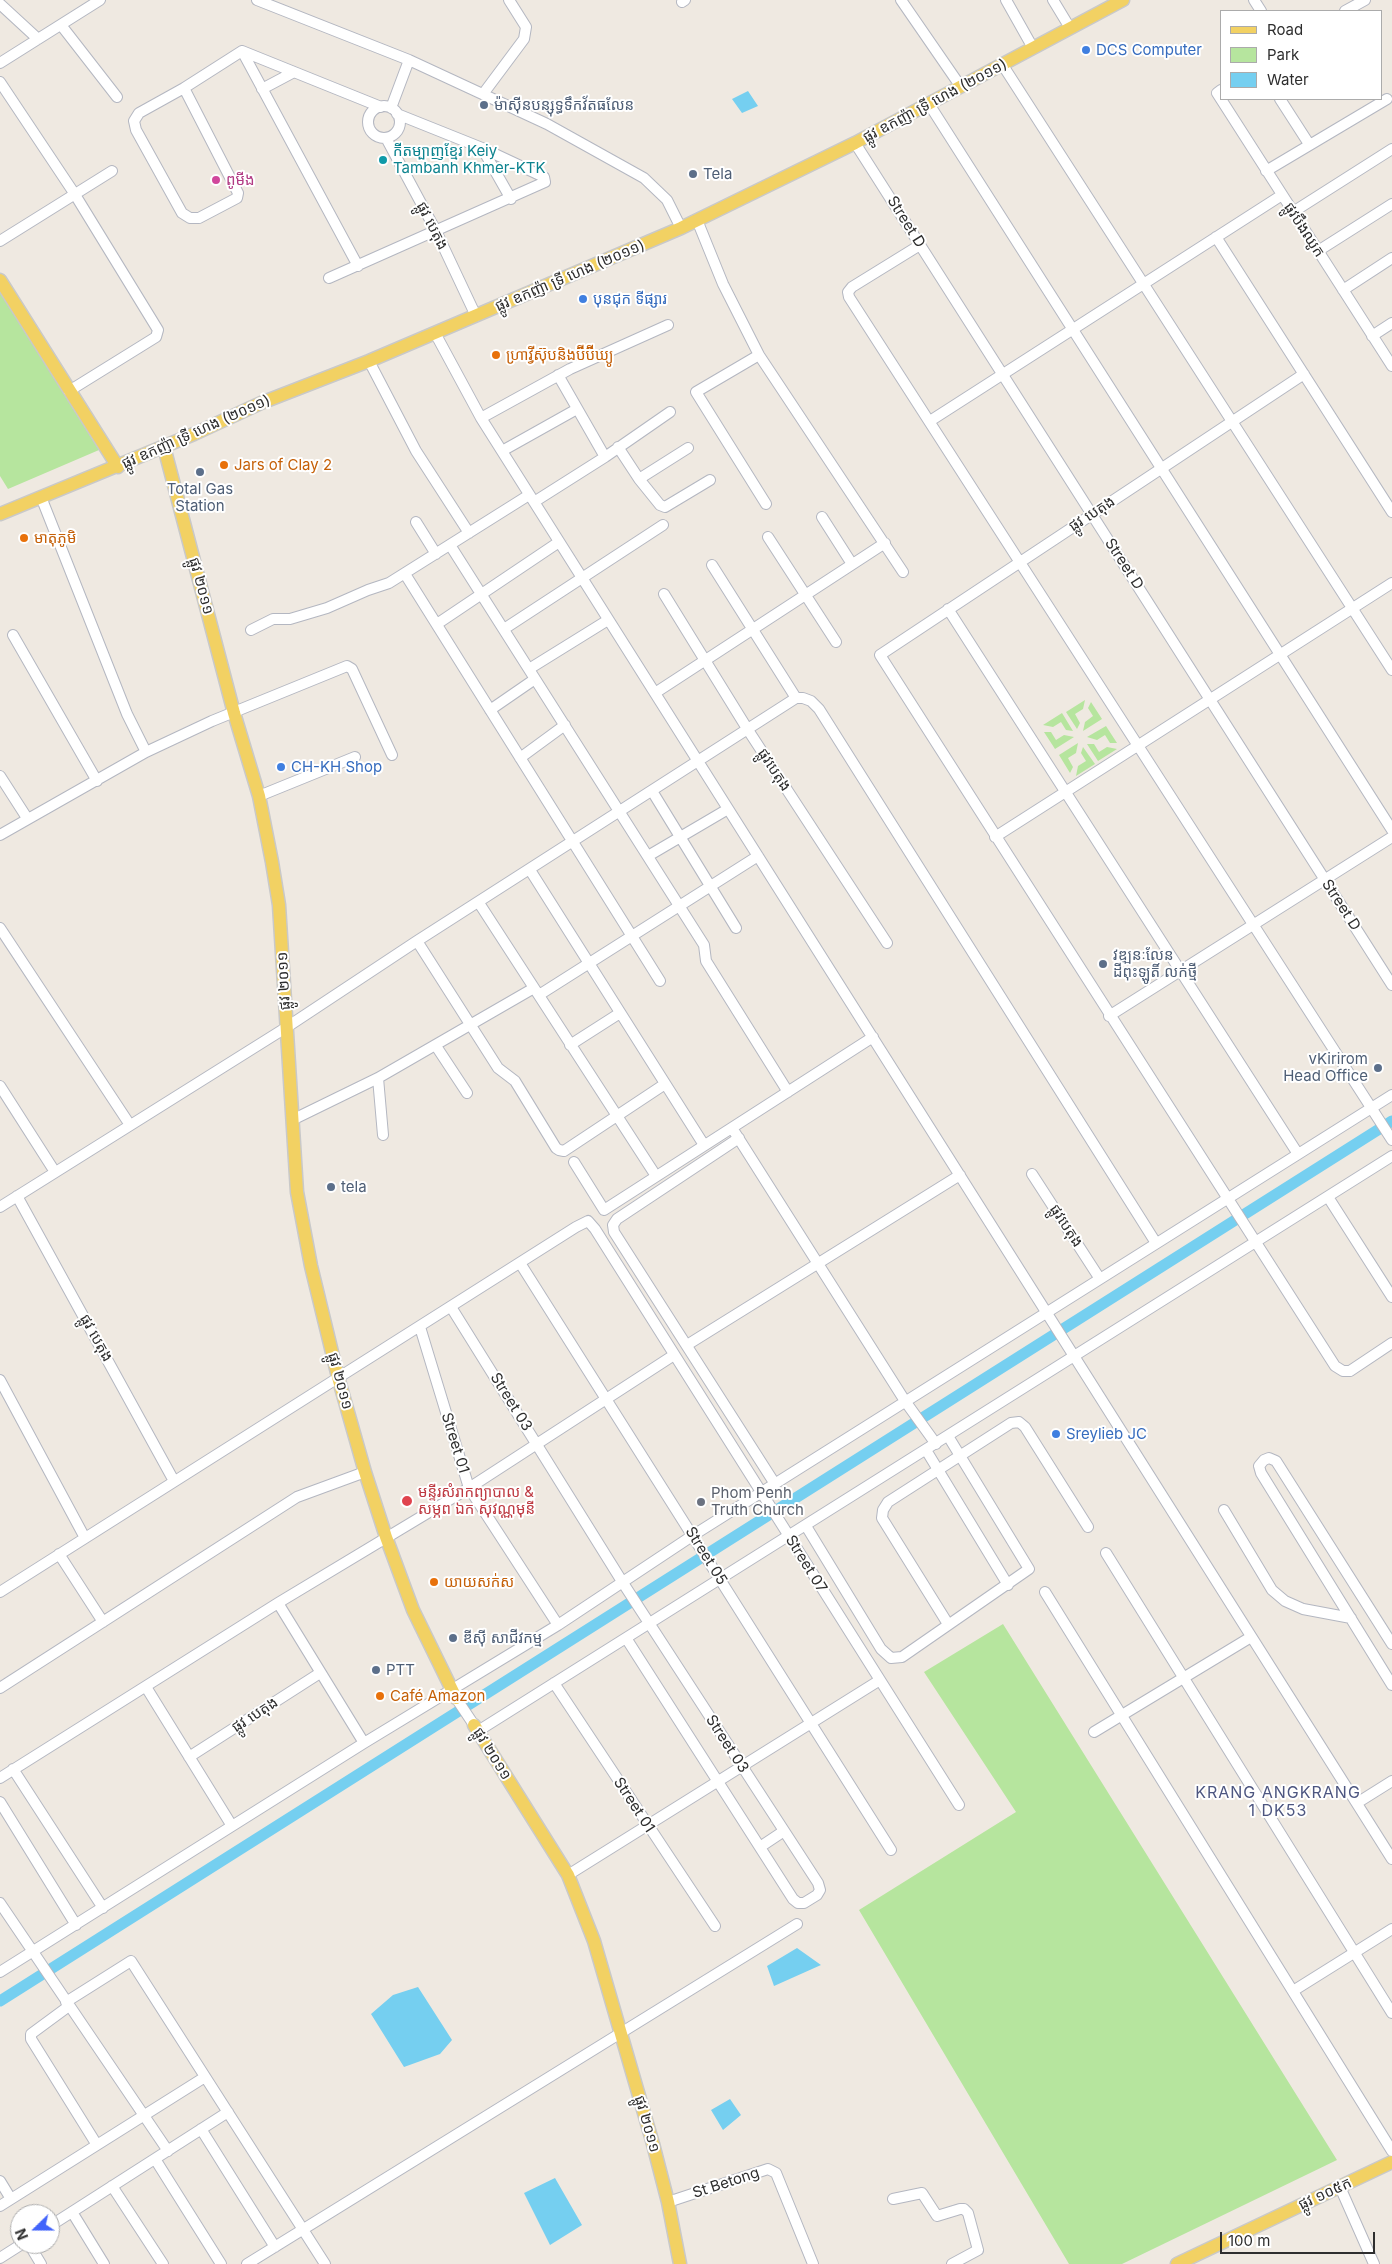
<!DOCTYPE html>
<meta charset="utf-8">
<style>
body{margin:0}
#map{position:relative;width:1392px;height:2264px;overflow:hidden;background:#efe9e1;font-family:Inter,sans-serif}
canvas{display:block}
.legend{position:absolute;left:1220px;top:10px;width:162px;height:90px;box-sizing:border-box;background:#fff;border:1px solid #ababab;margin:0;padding:6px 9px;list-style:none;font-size:15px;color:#2e2e2e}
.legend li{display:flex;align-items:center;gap:10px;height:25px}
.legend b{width:25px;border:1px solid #ababab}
.north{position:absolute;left:10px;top:2204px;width:50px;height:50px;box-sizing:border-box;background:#fff;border:1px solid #ababab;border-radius:50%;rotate:248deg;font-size:14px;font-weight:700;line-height:20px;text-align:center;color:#2e2e2e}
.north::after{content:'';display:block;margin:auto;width:18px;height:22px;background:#4264fb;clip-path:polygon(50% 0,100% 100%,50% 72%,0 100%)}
.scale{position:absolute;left:1220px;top:2232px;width:155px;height:22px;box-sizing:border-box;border:2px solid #2e2e2e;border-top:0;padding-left:6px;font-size:15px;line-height:18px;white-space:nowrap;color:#2e2e2e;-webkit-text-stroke:4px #fff;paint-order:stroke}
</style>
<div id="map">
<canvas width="1392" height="2264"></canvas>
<ul class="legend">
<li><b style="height:6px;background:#f2d163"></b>Road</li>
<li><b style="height:14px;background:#b6e59e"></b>Park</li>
<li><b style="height:14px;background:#75cff0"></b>Water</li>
</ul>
<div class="north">N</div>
<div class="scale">100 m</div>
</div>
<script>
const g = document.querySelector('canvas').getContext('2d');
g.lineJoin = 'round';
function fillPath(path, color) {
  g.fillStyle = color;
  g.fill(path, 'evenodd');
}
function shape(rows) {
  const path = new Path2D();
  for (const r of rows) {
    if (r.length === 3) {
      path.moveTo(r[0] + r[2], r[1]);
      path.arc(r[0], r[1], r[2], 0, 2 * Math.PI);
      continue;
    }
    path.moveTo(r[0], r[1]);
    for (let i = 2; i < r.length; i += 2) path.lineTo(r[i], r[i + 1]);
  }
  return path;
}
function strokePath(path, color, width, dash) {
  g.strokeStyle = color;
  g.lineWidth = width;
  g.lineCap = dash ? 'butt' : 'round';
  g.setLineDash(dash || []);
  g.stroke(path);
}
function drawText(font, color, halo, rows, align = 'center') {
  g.font = font + ' Inter,"Noto Sans Khmer",sans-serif';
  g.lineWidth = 4;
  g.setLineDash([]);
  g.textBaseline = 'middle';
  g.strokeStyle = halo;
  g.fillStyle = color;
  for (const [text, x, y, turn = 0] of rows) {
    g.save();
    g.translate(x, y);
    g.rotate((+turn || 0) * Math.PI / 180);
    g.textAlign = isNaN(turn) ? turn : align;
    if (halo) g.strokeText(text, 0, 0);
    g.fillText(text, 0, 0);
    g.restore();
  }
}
const green = shape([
 [0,292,99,450,8,489,0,476],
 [1085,700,1083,709,1075,714,1080,723,1077,729,1066,712],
 [1091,702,1102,719,1083,731,1085,722,1093,716,1088,708],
 [1062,713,1073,731,1066,730,1061,722,1053,727,1043,725],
 [1106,726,1117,743,1110,743,1105,735,1097,740,1087,737],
 [1044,732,1051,732,1056,740,1064,735,1074,737,1055,749],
 [1078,743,1076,753,1068,758,1073,767,1070,773,1059,755],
 [1087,744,1094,744,1099,752,1107,747,1117,749,1098,761],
 [1083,747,1095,764,1076,776,1078,766,1086,761,1081,753],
 [1003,1624,1337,2160,1122,2264,1069,2264,859,1910,1016,1812,924,1672]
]);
const water = shape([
 [748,91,758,106,742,113,732,99],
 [797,1948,821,1965,774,1986,767,1966],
 [418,1987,452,2040,440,2054,404,2067,371,2014,393,1995],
 [730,2099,741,2115,723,2130,711,2110],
 [555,2178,582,2225,550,2245,524,2193]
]);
const canal = shape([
 [0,2001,1392,1121]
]);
const minor = shape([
 [257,0,409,60,547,124,644,178,667,200,681,228],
 [901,0,961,87],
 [1006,0,1033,48],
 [1053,0,1070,28],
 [1254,0,1261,11],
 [682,2,685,0],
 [0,4,38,39],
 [1345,11,1365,0],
 [61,25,117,97],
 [242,51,358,266],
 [0,63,100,0],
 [1002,64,1392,670],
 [0,82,74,193,158,330,156,337,69,391],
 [184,88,238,193,237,198,199,218,190,218,182,213,136,130,134,121,139,113,184,88,242,51,381,107],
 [262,89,294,72],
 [1221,90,1217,93,1392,366],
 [483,94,524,39,526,27,509,0],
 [1280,99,1309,144],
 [929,104,1392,830],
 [384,122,16],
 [391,108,409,60],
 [386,138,436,231,476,316],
 [855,143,1392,985],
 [482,148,511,199],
 [1266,171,1387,99],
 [1293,212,1392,149],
 [697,220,723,284,759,355,903,572],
 [1216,237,1392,512],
 [0,241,112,171],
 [920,245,852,287,848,292,849,297,1392,1140],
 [1318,251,1392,204],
 [329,278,545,182,544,177,482,148,397,114],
 [1343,290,1392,258],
 [435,333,481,418,1392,1859],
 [1372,336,1392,323],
 [759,355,696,392,766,504],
 [369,361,416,451,469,533],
 [1304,374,880,655,1335,1366,1343,1371,1350,1371,1392,1343],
 [558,375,605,457],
 [481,418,570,369,668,325],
 [930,421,1282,195],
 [618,447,639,479,660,505,665,507,710,480],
 [502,451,577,409],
 [639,479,688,448],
 [41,497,127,714,146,752],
 [534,502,605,457,670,412],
 [822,517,852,564],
 [416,522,436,554],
 [768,537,836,642],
 [450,545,704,945,706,961,788,1092],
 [712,565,796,698,803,698,811,701,819,709,1156,1243],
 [405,574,660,981],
 [664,594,748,730,887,943],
 [948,609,1298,1154],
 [437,624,559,542],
 [504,629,663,525],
 [251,630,273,619,290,619,327,608,368,590,389,583,529,495],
 [13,635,97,781],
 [529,669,608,620],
 [655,693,885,543],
 [490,710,535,679],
 [520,758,565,725],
 [0,776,27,818],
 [652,791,736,928],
 [259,796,355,757],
 [0,835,146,752,212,721,347,666,352,669,392,755],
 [995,837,1392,583],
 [648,856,728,809],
 [530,870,704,1145],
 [479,903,656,1176],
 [0,928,130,1125],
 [417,941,498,1068,515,1081,556,1148,559,1150,564,1151,665,1084],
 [539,995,758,856],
 [1109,1016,1392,837],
 [570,1045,620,1013],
 [436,1046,467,1093],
 [378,1078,383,1135],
 [0,1086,55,1172],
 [292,1120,378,1078,534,988],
 [732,1128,905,1401,936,1444],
 [739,1138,617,1219,613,1225,614,1232,775,1484],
 [574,1162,604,1210,873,1037],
 [1032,1174,1100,1279],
 [17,1196,174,1481],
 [1328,1197,1392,1297],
 [0,1207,287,1027,417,941,796,698],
 [520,1263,891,1850],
 [451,1307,623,1583,818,1883,820,1890,817,1895,804,1903,798,1903,793,1899,626,1638],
 [420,1327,469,1488,558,1625],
 [687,1345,960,1175],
 [0,1380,85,1538],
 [926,1450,1008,1585],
 [1224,1510,1272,1590,1285,1601,1303,1609,1351,1618],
 [806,1526,881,1649,891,1658,902,1657,1029,1569,948,1436],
 [1106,1553,1392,2013],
 [59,1554,103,1622],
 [0,1592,576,1227,588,1221,595,1229,959,1805],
 [1045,1592,1392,2151],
 [278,1603,364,1743],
 [948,1624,882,1518,883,1510,888,1502,1011,1423,1019,1422,1025,1427,1088,1527],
 [1392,1644,1276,1461,1269,1458,1264,1460,1259,1466,1261,1473,1392,1685],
 [554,1683,715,1926],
 [146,1687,232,1826],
 [0,1688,297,1497,365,1472],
 [456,1698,474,1725],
 [478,1731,1392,1156],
 [1094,1732,1251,1637],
 [189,1757,320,1673],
 [13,1769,103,1908],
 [0,1778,278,1603,469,1488,674,1355],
 [0,1802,76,1925],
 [1357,1803,1392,1781],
 [760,1847,784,1831],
 [568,1875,880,1680],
 [0,1903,168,2151],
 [0,1972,364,1743,558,1625,692,1536,1392,1095],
 [1293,1991,1392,1929],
 [66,2002,131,1961,325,2264],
 [69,2006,31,2034,31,2039,97,2145],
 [201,2129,275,2247],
 [155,2159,221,2264],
 [0,2181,11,2199],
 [112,2186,163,2264],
 [1340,2187,1374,2264],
 [893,2199,922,2193,937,2216,960,2209,964,2209,968,2213,978,2250,952,2264],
 [668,2202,768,2169,776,2173,813,2264],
 [0,2206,205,2077],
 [72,2212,104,2264],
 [50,2226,228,2112],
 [29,2244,41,2264],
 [0,2258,22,2244],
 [247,2264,797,1924]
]);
const major = shape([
 [0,280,118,467],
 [164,447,234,713,259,796,272,862,279,905,297,1192,311,1266,338,1377,365,1472,386,1537,413,1610,456,1698],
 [0,514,194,434,261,403,369,361,681,228,855,143,1123,0],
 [474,1725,568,1875,594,1941,653,2144,668,2202,680,2264],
 [1177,2264,1392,2162]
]);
const markers = [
 [1086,50,5,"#3f7fe0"],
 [484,105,5,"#5c6f8a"],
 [383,160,5,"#0f9aa8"],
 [693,174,5,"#5c6f8a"],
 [216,180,5,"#d1479c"],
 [583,299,5,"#3f7fe0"],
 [496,355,5,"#e8710a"],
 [224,465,5,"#e8710a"],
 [200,472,5,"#5c6f8a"],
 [24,538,5,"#e8710a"],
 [281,767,5,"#3f7fe0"],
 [1103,964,5,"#5c6f8a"],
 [1378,1068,5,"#5c6f8a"],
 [331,1187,5,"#5c6f8a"],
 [1056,1434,5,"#3f7fe0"],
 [407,1501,6,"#e0444e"],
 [701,1502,5,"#6b7280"],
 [434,1582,5,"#e8710a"],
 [453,1638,5,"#5c6f8a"],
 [376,1670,5,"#5c6f8a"],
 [380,1696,5,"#e8710a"]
];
const shopNames = [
 ["DCS Computer",1096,50],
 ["បុនជុក ទីផ្សារ",593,299],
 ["CH-KH Shop",291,767],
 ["Sreylieb JC",1066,1434]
];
const streetNames = [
 ["ផ្លូវ ឧកញ៉ា ទ្រី ហេង (២០១១)",935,101,-28],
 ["Street D",906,222,58],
 ["ផ្លូវ បេតុង",432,226,63],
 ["ផ្លូវបឹងឈូក",1304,230,57],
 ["ផ្លូវ ឧកញ៉ា ទ្រី ហេង (២០១១)",570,276,-23],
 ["ផ្លូវ ឧកញ៉ា ទ្រី ហេង (២០១១)",196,432,-24],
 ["ផ្លូវ បេតុង",1092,514,-33],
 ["Street D",1124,564,57],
 ["ផ្លូវ ២០១១",201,586,75],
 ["ផ្លូវបេតុង",774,770,57],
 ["Street D",1341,905,57],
 ["ផ្លូវ ២០១១",284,981,-93],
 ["ផ្លូវបេតុង",1066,1226,57],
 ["ផ្លូវ បេតុង",96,1338,61],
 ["ផ្លូវ ២០១១",340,1381,75],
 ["Street 03",511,1402,58],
 ["Street 01",455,1443,73],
 ["Street 05",706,1556,58],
 ["Street 07",806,1564,58],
 ["ផ្លូវ បេតុង",255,1715,-33],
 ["Street 03",727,1744,57],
 ["ផ្លូវ ២០១១",492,1754,58],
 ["Street 01",634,1805,57],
 ["ផ្លូវ ២០១១",647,2124,74],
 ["St Betong",726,2183,-18],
 ["ផ្លូវ ១០៥ក",1325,2194,-25]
];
const serviceNames = [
 ["ម៉ាស៊ីនបន្សុទ្ធទឹកវ័តធលែន",494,105],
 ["Tela",703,174],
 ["Total Gas",200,489,"center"],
 ["Station",200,506,"center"],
 ["វឌ្ឍនៈលែន",1113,955],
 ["ដីពុះឡូតិ៍ លក់ថ្មី",1113,972],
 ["vKirirom",1368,1059,"right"],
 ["Head Office",1368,1076,"right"],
 ["tela",341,1187],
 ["ឌីស៊ី សាជីវកម្ម",463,1638],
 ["PTT",386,1670]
];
const cultureNames = [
 ["កីតម្បាញខ្មែរ Keiy",393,151],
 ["Tambanh Khmer-KTK",393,168]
];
const hotelNames = [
 ["ពូមីង",226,180]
];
const foodNames = [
 ["ហ្រាវ្វីស៊ុបនិងប៊ីប៊ីឃ្យូ",506,355],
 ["Jars of Clay 2",234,465],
 ["មាតុភូមិ",34,538],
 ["យាយសក់ស",444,1582],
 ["Café Amazon",390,1696]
];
const healthNames = [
 ["មន្ទីរសំរាកព្យាបាល &",418,1492],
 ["សម្ភព ឯក សុវណ្ណមុនី",418,1509]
];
const worshipNames = [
 ["Phom Penh",711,1493],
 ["Truth Church",711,1510]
];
const neighbourhoodNames = [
 ["KRANG ANGKRANG",1278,1793],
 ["1 DK53",1278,1811]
];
fillPath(green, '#b6e59e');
fillPath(water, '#75cff0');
strokePath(canal, '#75cff0', 11);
strokePath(minor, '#b4b7c1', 12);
strokePath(major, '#c9c9c9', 15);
strokePath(minor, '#fff', 10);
strokePath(major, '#f2d163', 12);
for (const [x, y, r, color] of markers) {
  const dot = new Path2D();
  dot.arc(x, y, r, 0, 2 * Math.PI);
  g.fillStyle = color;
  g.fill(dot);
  strokePath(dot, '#fff', 2);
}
drawText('15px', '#366cbe', '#fff', shopNames, 'left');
drawText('15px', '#2e2e2e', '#fff', streetNames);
drawText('15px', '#4e5e75', '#fff', serviceNames, 'left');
drawText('15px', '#0d838f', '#fff', cultureNames, 'left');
drawText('15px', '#b23c85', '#fff', hotelNames, 'left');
drawText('15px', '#c56008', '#fff', foodNames, 'left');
drawText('15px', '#be3a42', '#fff', healthNames, 'left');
drawText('15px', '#5b616d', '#fff', worshipNames, 'left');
g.letterSpacing = '1px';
drawText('16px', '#4d5680', '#fff', neighbourhoodNames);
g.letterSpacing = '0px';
</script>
